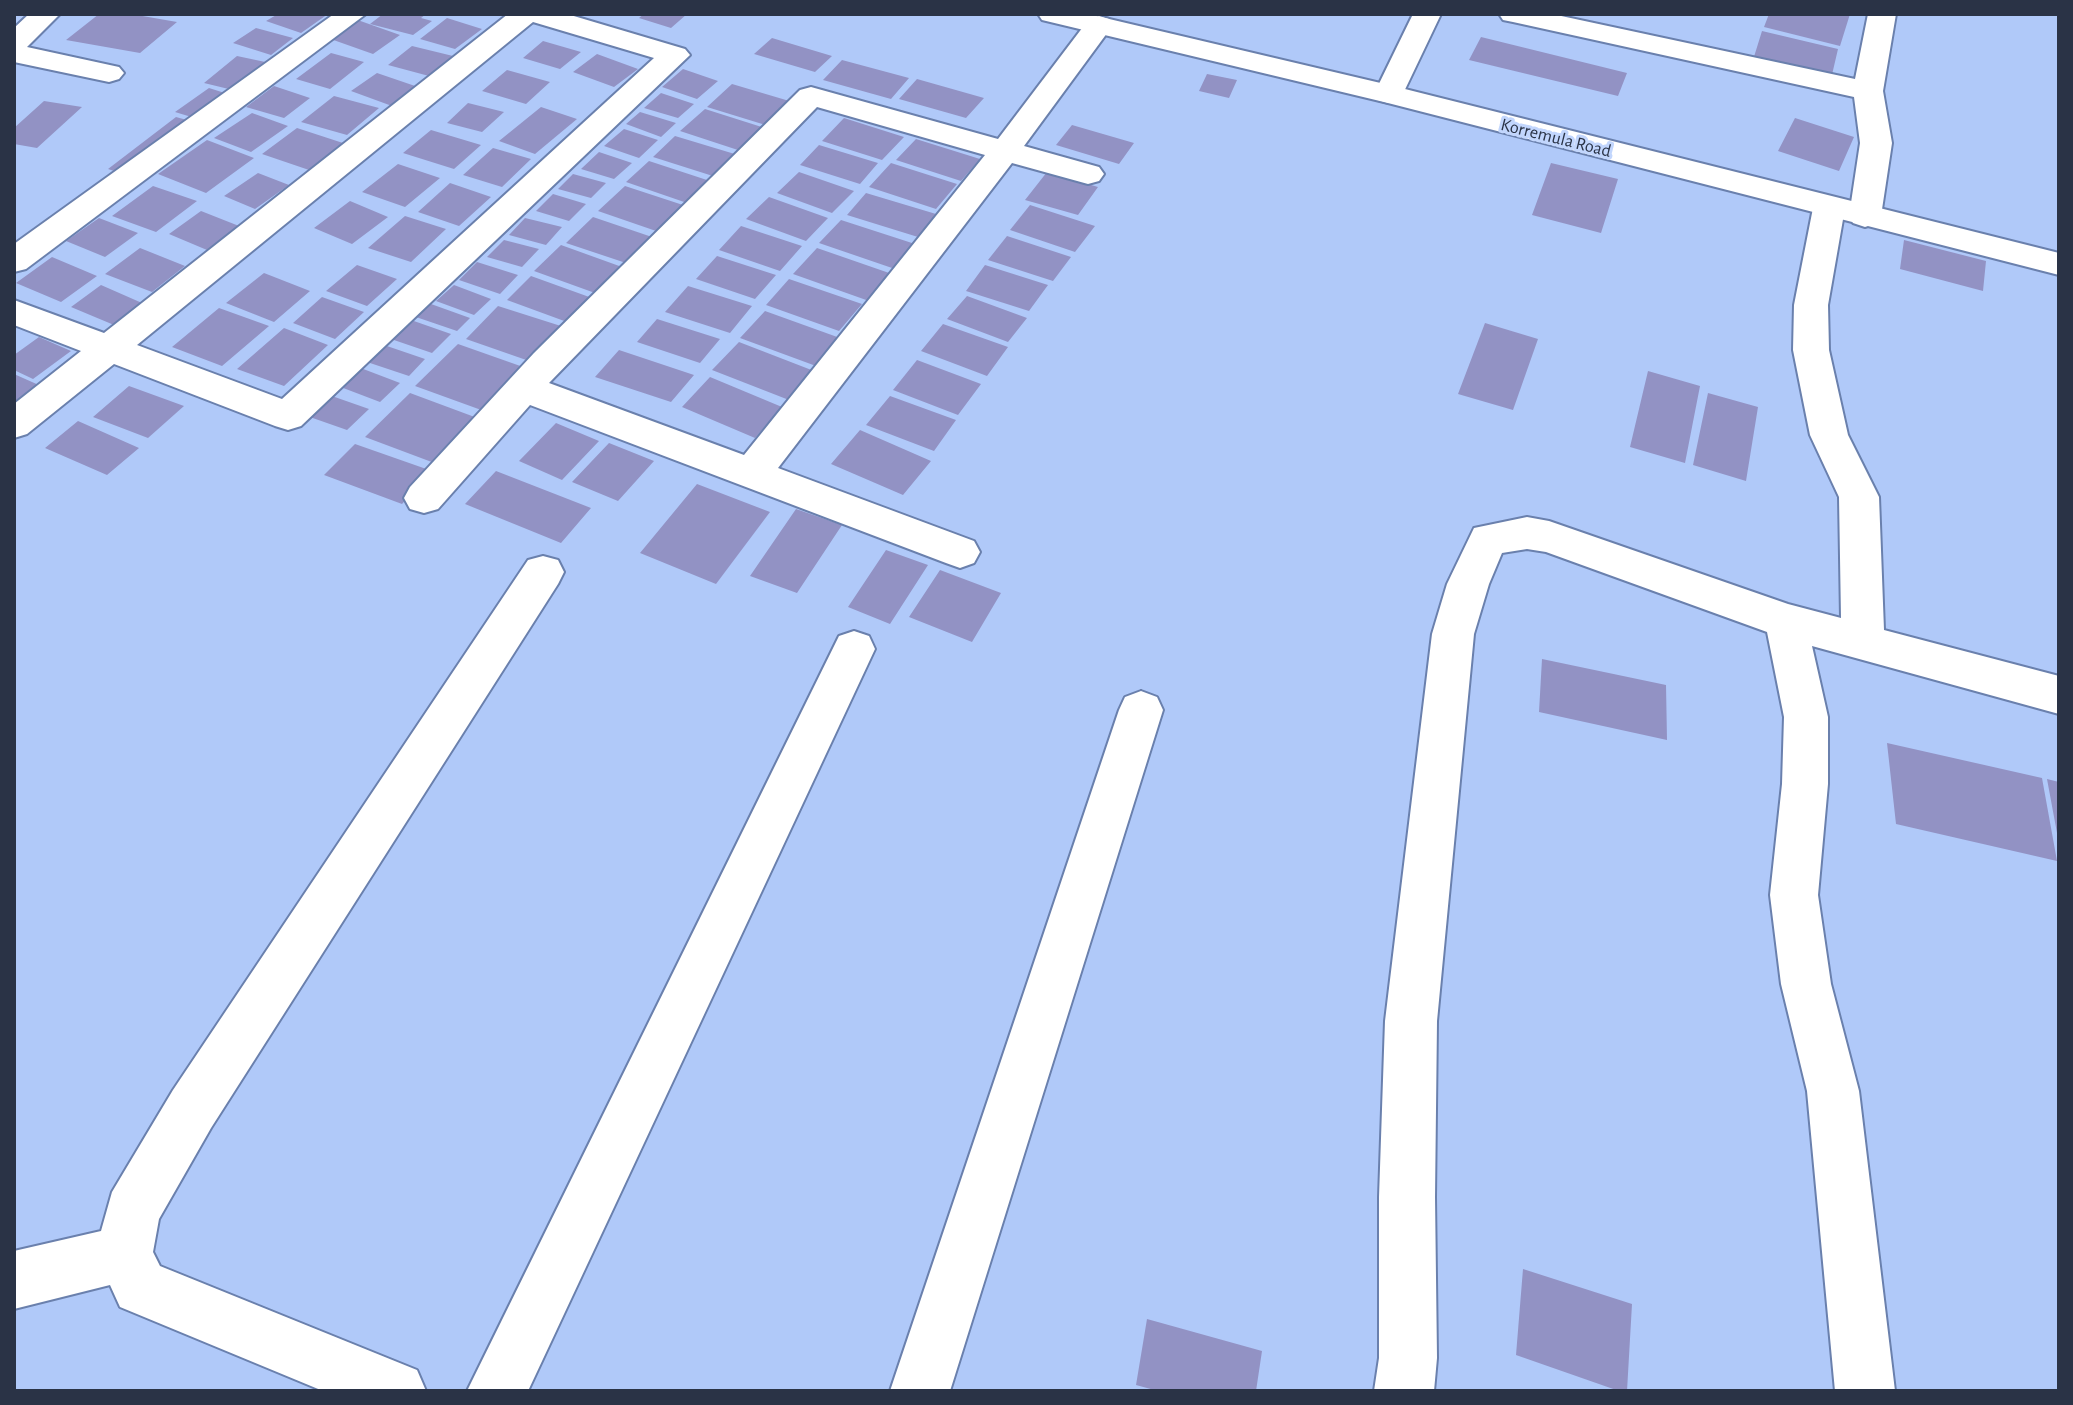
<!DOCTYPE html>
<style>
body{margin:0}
#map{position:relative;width:2073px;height:1405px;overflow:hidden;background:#b0c9f9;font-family:"Alegreya Sans",sans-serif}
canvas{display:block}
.frame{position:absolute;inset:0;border:16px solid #2a3346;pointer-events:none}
</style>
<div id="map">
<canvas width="2073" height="1405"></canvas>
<div class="frame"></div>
</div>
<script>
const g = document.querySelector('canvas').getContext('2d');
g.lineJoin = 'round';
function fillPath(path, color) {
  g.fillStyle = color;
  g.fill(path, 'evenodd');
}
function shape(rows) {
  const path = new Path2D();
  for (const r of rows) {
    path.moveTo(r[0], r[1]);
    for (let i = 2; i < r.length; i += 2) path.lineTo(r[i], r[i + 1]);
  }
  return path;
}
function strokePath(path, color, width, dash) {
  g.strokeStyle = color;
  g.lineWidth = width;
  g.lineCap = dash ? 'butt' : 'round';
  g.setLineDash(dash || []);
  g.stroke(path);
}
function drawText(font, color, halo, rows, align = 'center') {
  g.font = font + ' "Alegreya Sans",sans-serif';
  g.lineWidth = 6;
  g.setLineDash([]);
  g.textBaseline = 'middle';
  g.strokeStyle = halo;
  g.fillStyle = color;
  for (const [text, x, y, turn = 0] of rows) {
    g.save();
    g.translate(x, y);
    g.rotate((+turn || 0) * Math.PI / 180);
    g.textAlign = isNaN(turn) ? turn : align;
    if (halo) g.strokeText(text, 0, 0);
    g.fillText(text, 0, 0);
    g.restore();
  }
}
const building = shape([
 [99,14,131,14,177,22,140,53,66,40],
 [278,14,328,14,301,33,266,21],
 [383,14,426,14,421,18,432,21,413,35,370,24],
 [644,14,687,14,671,28,639,18],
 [1769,14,1850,14,1840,46,1764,27],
 [352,18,400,35,373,54,325,37],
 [447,18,482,29,455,49,420,39],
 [256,28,293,38,271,55,233,43],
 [1762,31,1838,49,1831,79,1753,60],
 [1481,37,1627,73,1618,96,1469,60],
 [772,38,832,56,815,72,754,54],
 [543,41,581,52,560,69,523,58],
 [412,46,453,56,429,76,388,65],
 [331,53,364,62,330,89,296,79],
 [597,54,638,69,614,87,573,72],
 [237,56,270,63,237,91,204,83],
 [842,60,909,78,891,99,823,80],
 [683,69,718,81,697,99,662,87],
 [507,70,550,82,526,104,482,91],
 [377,73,418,87,392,106,351,91],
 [1207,74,1237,80,1229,98,1199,91],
 [917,79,984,98,966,118,899,99],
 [732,84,796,103,772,127,707,107],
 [274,86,310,98,284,118,246,107],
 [209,88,231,95,198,119,175,112],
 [661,93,694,104,678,118,644,108],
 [334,96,379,108,347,135,301,122],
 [44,101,82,107,37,148,14,144,14,128],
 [468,103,504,112,482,132,447,123],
 [541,107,577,119,535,154,499,141],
 [705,109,768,129,744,152,680,131],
 [640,112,676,123,661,137,626,124],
 [252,113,288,126,251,152,214,138],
 [176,117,194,122,126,175,108,169],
 [844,118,904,137,882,160,822,141],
 [1795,118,1854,137,1839,171,1778,151],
 [1072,125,1134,143,1119,164,1056,145],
 [297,128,346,144,312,171,262,154],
 [624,129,658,140,639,158,604,146],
 [431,130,481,145,454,169,403,153],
 [675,136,738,155,716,177,653,157],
 [916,139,980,159,961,181,896,160],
 [207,140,254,158,206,193,158,174],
 [819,145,878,163,860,184,800,165],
 [493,148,531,159,502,187,463,175],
 [599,152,632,163,614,179,581,169],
 [649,161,713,182,690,204,626,182],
 [891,163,957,184,936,209,869,187],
 [1551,163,1618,179,1601,233,1532,215],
 [398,164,440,178,405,207,362,192],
 [799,172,854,191,832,213,777,193],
 [1047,172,1098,187,1078,215,1025,200],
 [258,173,289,185,255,209,224,196],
 [573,174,606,183,591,198,558,189],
 [450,183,491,197,459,226,418,212],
 [153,186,197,201,156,232,112,216],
 [625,186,686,206,659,232,598,211],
 [866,193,936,214,918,237,847,215],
 [553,194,586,204,569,221,536,211],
 [769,197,828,218,806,241,746,219],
 [350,201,388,217,352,244,314,228],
 [1030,205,1095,226,1075,252,1010,230],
 [201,211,239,226,207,250,169,234],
 [405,216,446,229,411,262,368,248],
 [593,217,652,237,626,263,566,243],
 [99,218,138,233,105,257,66,241],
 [525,218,562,227,546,245,509,235],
 [841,220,915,244,895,269,819,243],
 [741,226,802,246,780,271,719,250],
 [1007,236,1071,257,1053,281,988,260],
 [504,240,539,249,522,267,487,257],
 [1904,240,1986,261,1983,291,1900,269],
 [561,245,622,267,595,293,534,271],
 [140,248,185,266,152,292,105,274],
 [817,248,892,274,869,301,793,274],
 [717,256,776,275,755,299,696,279],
 [52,257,97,276,61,302,16,283],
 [477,262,518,275,500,294,459,280],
 [357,265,397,279,367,306,326,291],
 [985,265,1048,285,1029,311,966,291],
 [264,273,310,291,274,322,226,303],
 [531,276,592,298,567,322,507,300],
 [789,279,862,304,839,331,766,305],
 [101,285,142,303,114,325,71,307],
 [454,285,491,299,474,315,436,301],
 [688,286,752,306,730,333,665,312],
 [967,296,1027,318,1008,342,947,319],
 [322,297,364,312,335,339,293,323],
 [431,304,470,318,457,331,416,317],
 [498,306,564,327,532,362,466,339],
 [219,308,269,326,222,366,172,347],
 [765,311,840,338,816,366,740,338],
 [657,319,720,339,700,363,637,342],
 [411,320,451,334,432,353,391,339],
 [1485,323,1538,339,1513,410,1458,394],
 [943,324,1008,347,987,376,921,351],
 [284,328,328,345,284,386,237,369],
 [39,337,71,351,33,379,14,370,14,355],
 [739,342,814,371,789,400,712,370],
 [458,344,526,368,484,411,415,386],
 [384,345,425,359,409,376,367,362],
 [619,350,694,375,671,402,595,377],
 [917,360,981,384,958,415,893,390],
 [358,367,400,383,380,402,338,386],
 [1648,371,1700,386,1685,463,1630,447],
 [14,374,41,386,14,407],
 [710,377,782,407,755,438,682,407],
 [129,386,184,406,148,438,93,417],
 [410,393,480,419,437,464,365,437],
 [1708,393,1758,407,1746,481,1693,465],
 [329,395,369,409,347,430,307,416],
 [890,396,956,420,934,451,866,425],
 [78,421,139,448,107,475,45,448],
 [556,423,599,441,562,480,519,461],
 [860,430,931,461,903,495,831,464],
 [609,443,654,461,618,501,572,482],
 [355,444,432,471,402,504,324,475],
 [496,471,591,508,561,543,465,504],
 [697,484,770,512,716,584,640,553],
 [796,509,842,525,797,593,750,576],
 [886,550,928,565,890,624,848,607],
 [940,570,1001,593,972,642,909,617],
 [1542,659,1666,685,1667,740,1539,712],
 [1887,743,2042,778,2057,861,1896,824],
 [2047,779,2059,782,2059,833,2057,833],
 [1523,1269,1632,1304,1627,1391,1619,1391,1516,1355],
 [1147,1319,1262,1351,1256,1391,1158,1391,1136,1385]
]);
const minor = shape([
 [29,14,60,14,27,47,119,67,124,73,119,79,109,82,14,62,14,28,29,14],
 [334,14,366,14,26,269,14,272,14,244,334,14],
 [508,14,567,14,685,49,690,55,301,426,288,430,275,426,114,364,27,434,14,438,14,404,81,351,14,325,14,300,104,333,508,14],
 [533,22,654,58,282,399,137,345,533,22],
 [1413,14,1441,14,1400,100,1389,103,1378,100,1374,94,1413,14],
 [1499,14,1552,14,1855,79,1868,14,1896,14,1883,91,1892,143,1881,216,1877,223,1865,227,1853,223,1849,216,1860,143,1854,97,1513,22,1503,20,1499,14],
 [1099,16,1109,19,1113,25,1024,146,1099,167,1104,174,1099,181,1088,184,1012,163,778,468,974,541,980,552,974,563,960,568,946,563,530,405,438,509,424,513,410,509,404,498,410,487,534,353,800,90,811,87,998,139,1089,19,1099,16],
 [817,107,985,155,744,455,549,383,817,107],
 [1829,198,1841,201,1845,208,1828,305,1829,350,1848,435,1879,497,1884,630,2059,676,2059,714,1812,646,1828,717,1828,784,1818,895,1831,984,1859,1091,1895,1391,1835,1391,1807,1091,1781,984,1770,895,1782,784,1784,717,1767,632,1546,552,1527,549,1502,553,1489,584,1474,634,1437,1021,1435,1197,1437,1358,1434,1391,1374,1391,1379,1358,1379,1197,1385,1021,1432,634,1447,584,1474,528,1527,517,1549,521,1788,604,1841,618,1839,497,1810,435,1793,350,1794,305,1813,208,1817,201,1829,198],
 [543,556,558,560,564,572,558,584,211,1128,159,1219,153,1252,160,1266,417,1370,426,1391,323,1391,120,1307,110,1285,14,1309,14,1251,101,1231,112,1192,173,1090,528,560,543,556],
 [854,631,869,636,875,649,528,1391,467,1391,839,636,854,631],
 [1141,691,1157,697,1163,710,950,1391,890,1391,1119,710,1125,697,1141,691]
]);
const tertiary = shape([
 [1038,14,1088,14,1389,85,2059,253,2059,275,1384,102,1042,20,1038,14]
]);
const farStreetnames = [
 ["Korremula Road",1556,138,14]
];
fillPath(building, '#9292c4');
strokePath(minor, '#6a80ad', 4);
strokePath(tertiary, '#6a80ad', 4);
fillPath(minor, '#fff');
fillPath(tertiary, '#fff');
drawText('18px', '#2a3346', '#c2d6fd', farStreetnames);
</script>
